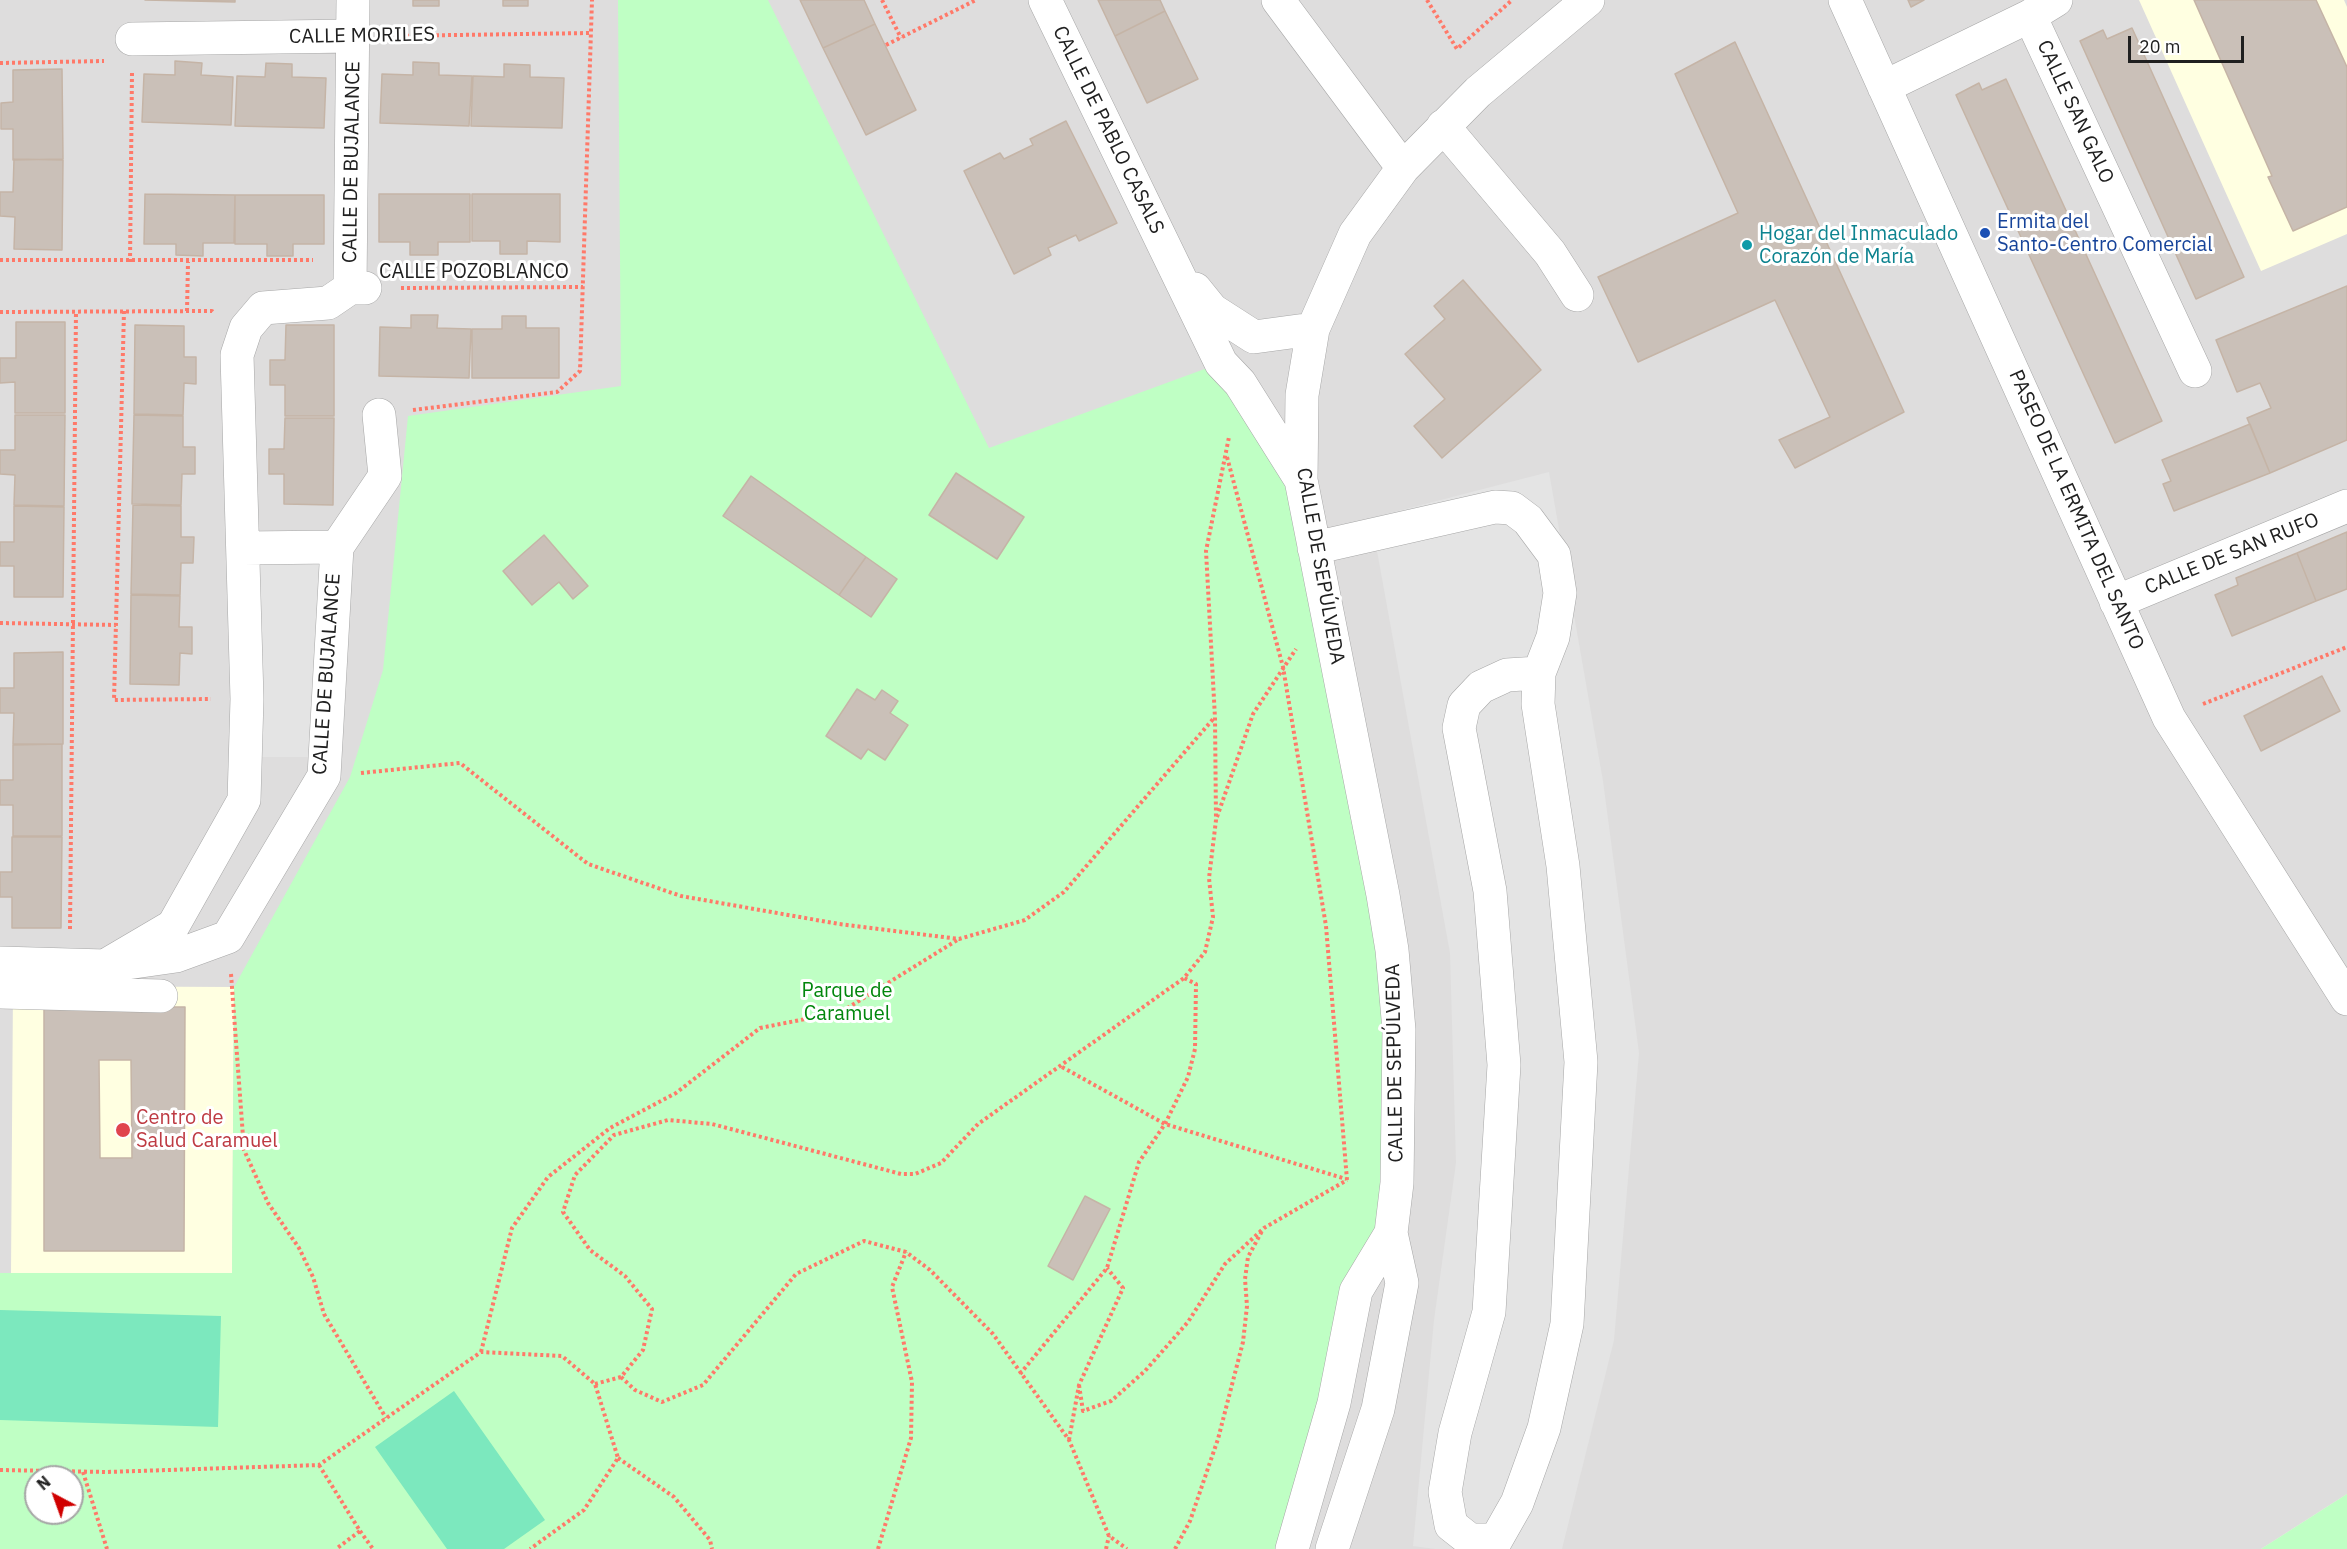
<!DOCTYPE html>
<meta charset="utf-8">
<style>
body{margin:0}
#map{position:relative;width:2347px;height:1549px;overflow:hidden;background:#f1ede5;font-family:"IBM Plex Sans",sans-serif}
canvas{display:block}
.north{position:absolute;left:24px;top:1465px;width:60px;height:60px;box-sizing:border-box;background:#fff;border:2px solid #a6a6a6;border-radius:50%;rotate:319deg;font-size:16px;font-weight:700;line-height:24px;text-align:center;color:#202020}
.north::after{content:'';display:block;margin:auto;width:21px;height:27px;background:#d00000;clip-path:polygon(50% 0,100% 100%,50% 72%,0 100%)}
.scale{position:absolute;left:2128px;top:36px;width:116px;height:27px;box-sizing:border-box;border:3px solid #202020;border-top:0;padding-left:8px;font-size:18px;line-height:21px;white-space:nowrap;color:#202020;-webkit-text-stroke:4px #fff;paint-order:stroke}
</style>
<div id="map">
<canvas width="2347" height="1549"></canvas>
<div class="north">N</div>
<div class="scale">20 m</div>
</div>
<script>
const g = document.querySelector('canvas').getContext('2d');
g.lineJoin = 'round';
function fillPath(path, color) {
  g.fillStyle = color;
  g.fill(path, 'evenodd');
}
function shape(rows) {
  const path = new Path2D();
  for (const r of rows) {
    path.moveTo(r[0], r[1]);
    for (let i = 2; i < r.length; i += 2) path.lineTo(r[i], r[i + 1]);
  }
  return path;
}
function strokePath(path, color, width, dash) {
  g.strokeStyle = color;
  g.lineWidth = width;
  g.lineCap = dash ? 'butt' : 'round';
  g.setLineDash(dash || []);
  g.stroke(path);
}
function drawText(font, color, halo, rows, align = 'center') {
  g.font = font + ' "IBM Plex Sans",sans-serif';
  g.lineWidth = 6;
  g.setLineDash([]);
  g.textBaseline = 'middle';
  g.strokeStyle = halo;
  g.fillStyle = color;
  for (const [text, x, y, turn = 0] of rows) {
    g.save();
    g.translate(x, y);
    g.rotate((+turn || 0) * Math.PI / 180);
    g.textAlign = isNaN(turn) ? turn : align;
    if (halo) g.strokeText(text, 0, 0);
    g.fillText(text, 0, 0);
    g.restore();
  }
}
const residential = shape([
 [0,0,2347,0,2347,1494,2261,1549,0,1549],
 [36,1477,72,1477,72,1513,36,1513]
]);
const education = shape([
 [2139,0,2344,0,2347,7,2347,234,2261,271],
 [13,986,234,987,232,1274,11,1273]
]);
const park = shape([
 [618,0,768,0,989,448,1221,363,1301,480,1383,895,1397,1183,1292,1549,0,1549,0,1273,232,1273,234,987,350,777,383,670,408,416,621,386],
 [36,1477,72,1477,72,1513,36,1513],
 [2347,1494,2347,1549,2261,1549]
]);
const pitch = shape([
 [0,1310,221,1316,218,1427,0,1420],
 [454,1391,545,1520,504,1549,447,1549,375,1447]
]);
const parking = shape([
 [1549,472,1603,781,1639,1053,1614,1340,1562,1549,1435,1549,1413,1546,1434,1320,1456,1163,1450,953,1371,518],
 [242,559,325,559,324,757,241,757]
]);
const building = shape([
 [145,0,235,0,235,2,145,0],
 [413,0,439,0,439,6,413,6,413,0],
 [503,0,528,0,528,6,503,6,503,0],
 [800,0,864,0,875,24,823,48,800,0],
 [1098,0,1160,0,1165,11,1115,36,1098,0],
 [1908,0,1924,0,1911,7,1908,0],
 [2194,0,2316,0,2347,67,2347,207,2293,231,2268,177,2272,176,2194,0],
 [1165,11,1198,79,1147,103,1115,36,1165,11],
 [875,24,916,110,866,135,823,48,875,24],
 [2132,28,2244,277,2196,299,2080,41,2103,30,2107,39,2132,28],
 [1735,42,1904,412,1795,468,1779,440,1830,417,1775,300,1638,362,1598,277,1738,213,1675,74,1735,42],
 [175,61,202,63,201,75,233,77,231,125,142,122,144,74,175,75,175,61],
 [413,62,439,63,439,75,472,76,469,126,380,123,382,74,413,75,413,62],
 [266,63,292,64,292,77,326,78,324,128,235,126,237,76,265,77,266,63],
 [504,64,530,65,530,77,564,78,562,128,471,126,473,76,504,77,504,64],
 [62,69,63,159,13,160,13,129,1,129,1,103,13,102,13,70,62,69],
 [2006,79,2162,421,2115,443,1956,95,1979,83,1982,90,2006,79],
 [1066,121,1117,223,1079,241,1076,235,1048,248,1051,255,1014,274,964,171,1000,153,1004,159,1033,145,1030,139,1066,121],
 [14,159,63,160,62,250,14,249,15,217,0,216,0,192,13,192,14,159],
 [145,194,235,195,234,243,203,243,203,256,176,255,176,244,144,244,145,194],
 [379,194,470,194,470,242,438,242,438,255,410,255,410,242,379,242,379,194],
 [472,194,560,194,560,242,527,241,527,254,500,254,500,241,472,241,472,194],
 [235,195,324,195,324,244,293,244,293,256,267,256,267,244,235,244,235,195],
 [1463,280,1541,370,1442,458,1414,426,1445,399,1405,354,1445,319,1434,306,1463,280],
 [2347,286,2347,440,2270,473,2247,418,2271,408,2260,383,2237,392,2216,340,2347,286],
 [411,315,438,315,437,328,471,329,469,378,379,376,380,327,411,328,411,315],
 [502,316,526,316,526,328,559,328,559,378,472,378,472,329,502,329,502,316],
 [16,322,65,322,65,413,15,413,15,382,0,383,0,358,16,358,16,322],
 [135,325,184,326,184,357,196,357,196,384,184,383,183,415,134,414,135,325],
 [286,325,334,325,334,416,285,416,285,385,270,385,270,360,285,360,286,325],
 [15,415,65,415,64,506,14,505,15,475,0,474,0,450,15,450,15,415],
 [134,415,183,416,183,447,195,447,195,474,182,474,181,505,132,504,134,415],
 [285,418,334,418,333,505,284,504,284,474,269,474,269,449,284,449,285,418],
 [2250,424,2270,473,2174,511,2163,484,2171,481,2162,460,2250,424],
 [956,473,1024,517,997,559,929,515,956,473],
 [751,476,866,557,839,595,723,516,751,476],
 [133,505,181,506,181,537,194,537,193,563,181,563,180,595,131,594,133,505],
 [14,506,64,507,63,597,14,597,14,566,0,566,0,542,14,542,14,506],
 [2347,532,2347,589,2316,601,2297,553,2347,532],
 [544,535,588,586,573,599,559,582,532,605,503,571,544,535],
 [2297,553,2316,601,2232,636,2215,595,2238,585,2236,578,2297,553],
 [866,557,897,579,871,617,839,595,866,557],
 [131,595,180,596,179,627,192,627,192,654,180,653,179,685,130,684,131,595],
 [63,652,63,744,13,744,14,713,0,713,0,688,14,688,14,653,63,652],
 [2322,676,2340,711,2261,751,2244,716,2322,676],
 [857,689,875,700,882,690,898,701,890,713,908,725,885,760,868,749,861,759,826,736,857,689],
 [62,744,62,836,13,836,13,805,0,805,0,780,13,780,13,745,62,744],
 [12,837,62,837,61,928,12,928,12,897,0,897,0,872,12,872,12,837],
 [44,1007,185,1007,184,1251,44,1251,44,1007],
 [99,1060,131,1060,132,1158,100,1158,99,1060],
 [1085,1196,1110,1209,1073,1280,1048,1266,1085,1196]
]);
const path = shape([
 [882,0,901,38],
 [1427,0,1457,49,1512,0],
 [388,36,591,33],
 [886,45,976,0],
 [0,63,104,61],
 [0,260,313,260],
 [130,262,132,73],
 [401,288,583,287],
 [124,311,114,700,211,699],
 [187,311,188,262],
 [0,312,212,311,214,313],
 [413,410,557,392,580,371,592,0],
 [1227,457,1283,667,1326,926,1347,1180],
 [0,623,116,625],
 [2203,704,2347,647],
 [361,773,460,763,588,864,681,896,839,924,959,939,1025,920,1064,892,1214,718],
 [1217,817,1253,714,1296,649],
 [70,929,76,311],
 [231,974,244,1150,268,1203,299,1248,313,1277,324,1314,386,1418],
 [1062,1067,1165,1124,1346,1179],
 [481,1352,512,1228,548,1177,610,1128,676,1093,760,1028,841,1012,959,939],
 [1020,1374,1107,1268,1139,1162,1165,1124,1188,1077,1195,1049,1196,984,1184,978],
 [621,1377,635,1390,662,1402,703,1385,796,1274,864,1241,906,1252,930,1270,993,1334,1069,1440,1109,1536,1127,1549],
 [595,1384,621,1377,643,1350,652,1309,625,1276,590,1250,563,1212,575,1175,614,1135,668,1120,712,1124,901,1174,915,1174,941,1163,978,1124,1184,978,1205,952,1213,917,1209,878,1216,820,1215,718,1206,551,1229,437],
 [1079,1385,1083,1411,1111,1401,1145,1371,1188,1322,1225,1264,1264,1228,1347,1180],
 [1069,1440,1079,1385,1123,1288,1107,1268],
 [618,1458,674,1497,710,1540,712,1549],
 [319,1465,360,1531,336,1549],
 [0,1470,107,1472,319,1465,481,1352,562,1356,595,1384,618,1458,584,1510,530,1549],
 [83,1472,107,1549],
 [360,1531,373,1549],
 [878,1549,911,1438,912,1382,892,1287,906,1252],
 [1106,1549,1109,1536],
 [1175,1549,1190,1521,1218,1439,1243,1342,1247,1306,1245,1279,1248,1257,1262,1231]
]);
const minor = shape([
 [1045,0,1221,363,1240,383,1301,480],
 [1278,0,1403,168],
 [1845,0,2169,718,2347,999],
 [2030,16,2195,371],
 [132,39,354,36],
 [1884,87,2030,16,2056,0],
 [1443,126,1550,253,1577,295],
 [350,288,353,0],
 [1195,289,1212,310,1254,337,1313,329],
 [244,548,337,547],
 [1314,548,1495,507,1512,508,1528,520,1554,555,1560,593,1553,637,1539,673,1507,675,1481,687,1464,705,1459,728,1490,891,1504,1065,1489,1312,1455,1433,1445,1492,1451,1525,1470,1540,1496,1540,1517,1503,1544,1428,1567,1324,1581,1062,1563,866,1538,704,1539,673],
 [2116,602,2347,506],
 [0,963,105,966,173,926,244,800,247,699,237,355,246,328,263,308,328,303,350,288,365,288],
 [120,964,176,956,228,937,324,776,337,547,385,476,379,415],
 [0,992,161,996],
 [1292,1549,1334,1403,1356,1291,1391,1233],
 [1332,1549,1378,1409,1402,1283,1391,1233,1397,1183,1399,1030,1392,950,1383,895,1301,480,1302,395,1313,329,1355,234,1403,168,1478,92,1588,0]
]);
const markers = [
 [1985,233,6,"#1a4fb4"],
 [1747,245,6,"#0f9aa8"],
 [123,1130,8,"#e0444e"]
];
const streetNames = [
 ["CALLE MORILES",362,36,-1],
 ["CALLE SAN GALO",2075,112,65],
 ["CALLE DE PABLO CASALS",1108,130,64],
 ["CALLE DE BUJALANCE",352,162,-89],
 ["CALLE POZOBLANCO",474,272],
 ["PASEO DE LA ERMITA DEL SANTO",2076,510,66],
 ["CALLE DE SAN RUFO",2232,554,-22],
 ["CALLE DE SEPÚLVEDA",1320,566,80],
 ["CALLE DE BUJALANCE",327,674,-86],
 ["CALLE DE SEPÚLVEDA",1395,1063,-91]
];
const transitNames = [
 ["Ermita del",1997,222],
 ["Santo-Centro Comercial",1997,245]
];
const cultureNames = [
 ["Hogar del Inmaculado",1759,234],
 ["Corazón de María",1759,257]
];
const parkNames = [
 ["Parque de",847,991],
 ["Caramuel",847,1014]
];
const healthNames = [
 ["Centro de",136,1118],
 ["Salud Caramuel",136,1141]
];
fillPath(residential, '#dedddd');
fillPath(education, '#ffffe1');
fillPath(park, '#bfffc4');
fillPath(pitch, '#7ce8be');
fillPath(parking, '#e4e4e4');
fillPath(building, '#cac0b8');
strokePath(building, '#c5b4a6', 1.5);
strokePath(minor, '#a7a7a7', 34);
strokePath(path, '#ff7969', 4, [3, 3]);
strokePath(minor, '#fff', 33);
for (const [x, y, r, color] of markers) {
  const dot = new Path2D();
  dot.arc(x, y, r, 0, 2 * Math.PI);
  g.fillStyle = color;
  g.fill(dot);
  strokePath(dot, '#fff', 2);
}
drawText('20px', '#202020', '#fff', streetNames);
drawText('20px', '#164399', '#fff', transitNames, 'left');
drawText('20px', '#0d838f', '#fff', cultureNames, 'left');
drawText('20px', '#01860c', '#fff', parkNames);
drawText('20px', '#be3a42', '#fff', healthNames, 'left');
</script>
